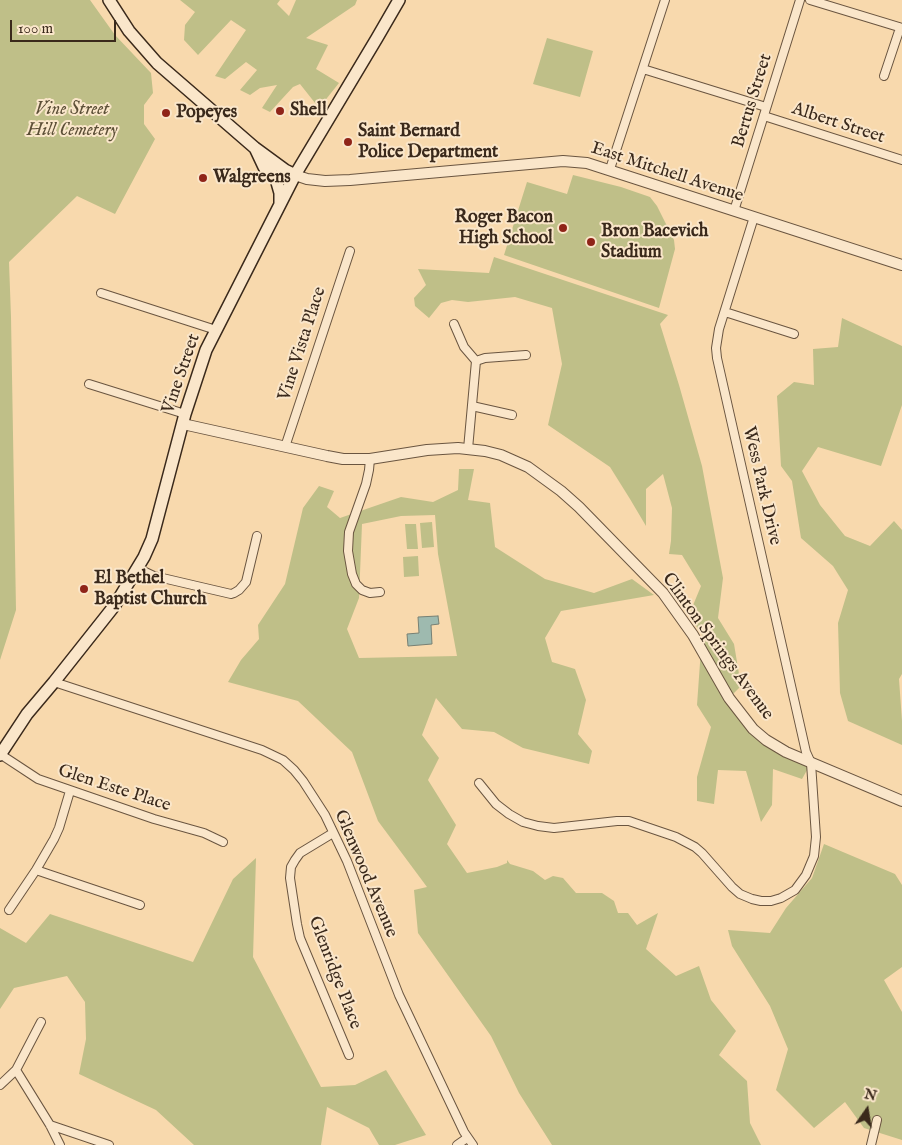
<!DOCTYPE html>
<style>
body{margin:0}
#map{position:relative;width:902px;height:1145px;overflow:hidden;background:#f8d9ad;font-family:"IM FELL English",serif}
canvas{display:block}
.north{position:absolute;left:842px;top:1085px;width:50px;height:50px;-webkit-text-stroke:4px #fae6ca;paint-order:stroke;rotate:13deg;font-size:14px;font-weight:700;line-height:20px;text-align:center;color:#3a291b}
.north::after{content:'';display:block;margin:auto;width:18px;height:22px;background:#3a291b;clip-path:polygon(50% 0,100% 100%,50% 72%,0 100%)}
.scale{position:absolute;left:10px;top:20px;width:106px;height:22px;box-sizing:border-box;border:2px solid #3a291b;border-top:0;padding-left:6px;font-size:15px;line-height:18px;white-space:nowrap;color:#3a291b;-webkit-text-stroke:4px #fae6ca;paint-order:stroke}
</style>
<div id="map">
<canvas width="902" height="1145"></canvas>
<div class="north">N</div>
<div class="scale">100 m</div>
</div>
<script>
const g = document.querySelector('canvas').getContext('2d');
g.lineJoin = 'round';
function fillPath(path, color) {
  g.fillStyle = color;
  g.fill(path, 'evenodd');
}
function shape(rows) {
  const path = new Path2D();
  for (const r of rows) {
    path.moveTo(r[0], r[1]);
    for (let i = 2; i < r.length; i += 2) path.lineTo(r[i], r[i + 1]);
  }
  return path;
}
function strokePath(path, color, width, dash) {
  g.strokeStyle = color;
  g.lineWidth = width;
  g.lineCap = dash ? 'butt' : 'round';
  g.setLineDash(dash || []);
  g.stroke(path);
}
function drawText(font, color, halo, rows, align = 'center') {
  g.font = font + ' "IM FELL English",serif';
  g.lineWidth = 4;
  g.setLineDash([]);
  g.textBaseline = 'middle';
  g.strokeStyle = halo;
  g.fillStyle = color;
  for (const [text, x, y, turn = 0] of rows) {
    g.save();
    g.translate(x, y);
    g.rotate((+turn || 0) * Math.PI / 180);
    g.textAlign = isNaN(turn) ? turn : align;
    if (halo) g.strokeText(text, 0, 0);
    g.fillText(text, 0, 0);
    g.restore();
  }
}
const green = shape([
 [0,0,90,0,115,35,151,73,153,93,144,105,144,124,155,139,115,214,77,196,9,262,11,317,16,610,0,660],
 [180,0,280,0,277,4,289,16,296,0,357,0,355,5,306,38,328,45,316,69,339,83,319,108,300,84,293,87,270,112,262,108,277,85,260,88,250,95,240,90,257,70,246,62,225,79,215,76,246,30,231,20,198,55,184,40,185,25,195,12],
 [547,38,593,51,580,97,533,84],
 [573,175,621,187,650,197,657,206,674,240,675,249,659,308,504,255,527,182,567,194],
 [494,257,668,315,660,324,679,385,702,466,723,578,718,618,734,644,741,686,729,698,753,729,811,763,802,779,773,769,772,805,761,822,746,771,718,770,714,804,697,801,697,777,711,727,697,705,702,635,689,615,701,586,682,555,669,554,671,541,672,508,663,474,646,489,646,526,630,499,610,467,548,425,562,364,552,308,515,297,468,302,452,300,441,303,429,318,415,306,414,298,426,285,418,269,489,273],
 [842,318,902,346,902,405,881,466,818,447,802,471,820,505,845,536,870,546,894,521,902,530,902,674,899,679,902,721,902,745,848,721,840,693,838,623,848,590,833,566,801,538,792,481,781,466,777,396,794,382,814,385,813,349,838,347],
 [459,469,474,469,468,500,490,503,495,547,545,579,594,593,632,579,654,595,561,611,545,638,552,662,575,669,586,700,578,734,592,751,589,764,523,748,494,732,462,729,436,698,422,735,439,758,428,780,456,825,447,844,467,873,497,867,507,863,507,860,510,864,533,871,545,880,553,876,563,878,576,893,602,893,614,901,618,913,628,913,637,925,658,913,646,949,676,976,699,966,711,1000,736,1031,719,1055,747,1081,750,1123,761,1145,552,1145,519,1093,491,1036,418,933,414,890,427,887,378,821,352,752,298,701,228,682,241,660,259,639,258,625,285,584,303,508,319,486,334,491,327,507,340,518,401,497,433,502,458,490],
 [435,515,438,554,457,656,359,658,347,629,359,598,362,524,401,516],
 [432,522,434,547,422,548,420,523],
 [405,524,416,524,418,549,407,549],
 [418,556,419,576,404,577,403,557],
 [824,844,895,874,902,885,902,967,884,980,902,1012,902,1140,864,1128,845,1102,814,1128,776,1090,788,1049,770,1006,732,946,728,930,770,933,786,908,812,878],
 [256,858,253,957,321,1087,355,1085,386,1070,426,1135,395,1145,379,1145,369,1128,327,1107,321,1145,194,1145,156,1110,79,1074,86,1039,85,1002,67,976,14,988,0,1009,0,928,26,943,50,914,193,962,233,879]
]);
const water = shape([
 [438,616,439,624,431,625,432,644,408,646,407,634,419,633,418,617,438,616]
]);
const minor = shape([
 [810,0,902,28],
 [643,69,766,107],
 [884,76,900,28],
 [764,116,902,160],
 [610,169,665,0],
 [734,211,800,0],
 [101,293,216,330],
 [725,312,794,334],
 [454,324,464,347,476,361,468,449],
 [476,361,485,358,526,355],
 [89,384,185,414],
 [472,406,512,415],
 [285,447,350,251],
 [370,459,369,470,366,484,349,532,348,551,352,574,356,584,362,590,370,593,380,592],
 [137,568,154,576,231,594,234,593,239,590,246,582,257,536],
 [54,682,262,750,283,760,294,770,303,781,325,815,347,861,399,995,464,1132,473,1145],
 [0,754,38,779,154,819,204,833,223,842],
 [479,783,496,804,509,814,523,822,538,826,554,828,617,821,629,821,676,837,695,847,702,853,732,887,740,894,752,899,761,901,771,901,781,898,795,890,806,875,814,856,816,837,811,763,806,752,717,358,716,348,719,329,754,217],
 [333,833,300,853,295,860,291,867,290,878,297,924,300,938,349,1055],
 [36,870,140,905],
 [9,910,36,870,54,839,59,828,70,791],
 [16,1070,50,1125,60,1145],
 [0,1085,16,1070,41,1022],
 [50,1125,109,1145],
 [457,1145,467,1138],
 [871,1145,877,1120]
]);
const tertiary = shape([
 [295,175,307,179,325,181,350,180,563,161,587,163,902,265],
 [183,424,327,456,343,459,370,459,427,450,458,448,485,451,501,455,528,467,561,491,579,507,663,593,693,635,729,698,753,729,766,740,786,752,902,801]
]);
const secondary = shape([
 [109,0,129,31,157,63,255,148,285,170,295,175],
 [256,150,264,167,272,174,276,179,280,193,280,204],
 [0,755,27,714,54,682,115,605,144,557,152,539,185,414,206,350,295,175,377,38,399,0]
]);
const markers = [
 [280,111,5,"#8f2418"],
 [166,113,5,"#8f2418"],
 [348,142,5,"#8f2418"],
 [203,178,5,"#8f2418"],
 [563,228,5,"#8f2418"],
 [591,242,5,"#8f2418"],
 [84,589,5,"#8f2418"]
];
const streetNames = [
 ["Bertus Street",753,101,-73],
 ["Albert Street",838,124,18],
 ["East Mitchell Avenue",667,173,18],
 ["Vine Vista Place",303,344,-72],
 ["Vine Street",182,374,-71],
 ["Wess Park Drive",761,486,77],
 ["Clinton Springs Avenue",717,647,54],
 ["Glen Este Place",114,789,18],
 ["Glenwood Avenue",365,874,67],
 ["Glenridge Place",334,973,69]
];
const parkNames = [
 ["Vine Street",72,110],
 ["Hill Cemetery",72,131]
];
const poiNames = [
 ["Shell",290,111],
 ["Popeyes",176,113],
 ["Saint Bernard",358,132],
 ["Police Department",358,153],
 ["Walgreens",213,178],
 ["Roger Bacon",553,218,"right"],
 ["High School",553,239,"right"],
 ["Bron Bacevich",601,232],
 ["Stadium",601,253],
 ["El Bethel",94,579],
 ["Baptist Church",94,600]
];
fillPath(green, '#bfbf88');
fillPath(water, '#9ebaaf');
strokePath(water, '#768074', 1);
strokePath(minor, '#6a5540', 10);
strokePath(tertiary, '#6a5540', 12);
strokePath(secondary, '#3a291b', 14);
strokePath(minor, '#fae6ca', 8);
strokePath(tertiary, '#fae6ca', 10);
strokePath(secondary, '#fae6ca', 11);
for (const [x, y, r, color] of markers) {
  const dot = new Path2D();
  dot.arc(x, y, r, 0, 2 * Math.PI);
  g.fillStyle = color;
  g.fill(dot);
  strokePath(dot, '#fae6ca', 2);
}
drawText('18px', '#3a291b', '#fae6ca', streetNames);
drawText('italic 18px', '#5b4e36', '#fae6ca', parkNames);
drawText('bold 18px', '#3a291b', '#fae6ca', poiNames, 'left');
</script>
